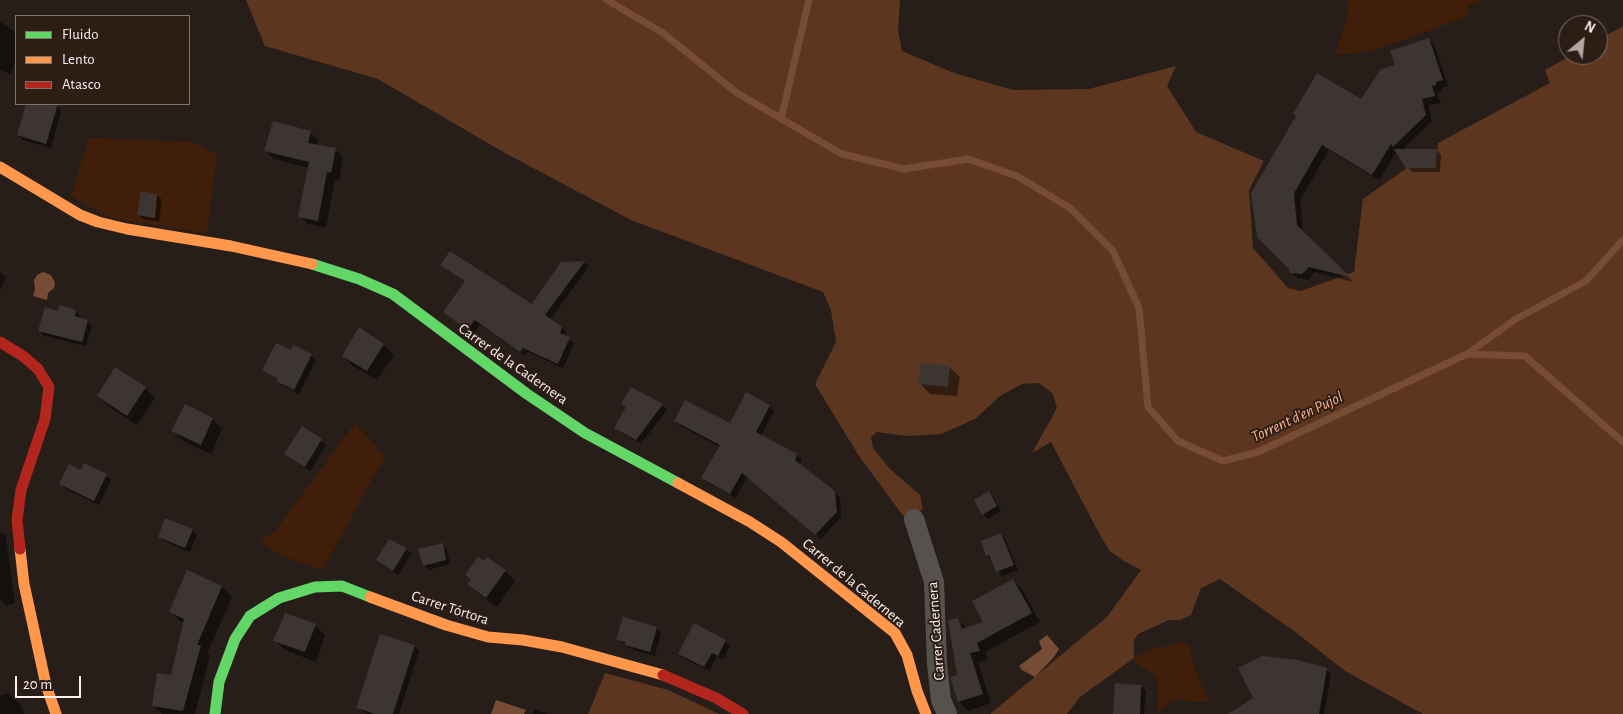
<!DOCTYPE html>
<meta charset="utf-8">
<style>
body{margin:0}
#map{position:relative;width:1623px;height:714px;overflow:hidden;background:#271e1a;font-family:"Alegreya Sans",sans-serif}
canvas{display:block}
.legend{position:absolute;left:15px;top:15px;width:175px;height:90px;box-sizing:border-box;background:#2c1d15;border:1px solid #7f716b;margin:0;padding:6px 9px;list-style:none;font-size:15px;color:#fbf0eb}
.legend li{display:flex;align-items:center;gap:10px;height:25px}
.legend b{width:25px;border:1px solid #7f716b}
.north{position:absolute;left:1558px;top:15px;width:50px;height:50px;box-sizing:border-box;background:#2c1d15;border:1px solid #7f716b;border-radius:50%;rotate:28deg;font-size:14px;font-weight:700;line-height:20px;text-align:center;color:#fbf0eb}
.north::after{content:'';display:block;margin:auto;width:18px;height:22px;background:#b1a6a2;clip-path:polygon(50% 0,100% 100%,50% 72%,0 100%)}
.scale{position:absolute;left:15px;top:676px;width:66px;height:22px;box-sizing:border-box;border:2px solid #fbf0eb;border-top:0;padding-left:6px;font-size:15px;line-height:18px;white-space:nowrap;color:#fbf0eb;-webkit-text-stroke:4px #2c1d15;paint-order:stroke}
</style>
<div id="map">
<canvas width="1623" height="714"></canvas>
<ul class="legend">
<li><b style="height:6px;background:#63d668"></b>Fluido</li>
<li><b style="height:6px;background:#ff974d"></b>Lento</li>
<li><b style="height:6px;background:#b3261e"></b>Atasco</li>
</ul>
<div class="north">N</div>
<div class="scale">20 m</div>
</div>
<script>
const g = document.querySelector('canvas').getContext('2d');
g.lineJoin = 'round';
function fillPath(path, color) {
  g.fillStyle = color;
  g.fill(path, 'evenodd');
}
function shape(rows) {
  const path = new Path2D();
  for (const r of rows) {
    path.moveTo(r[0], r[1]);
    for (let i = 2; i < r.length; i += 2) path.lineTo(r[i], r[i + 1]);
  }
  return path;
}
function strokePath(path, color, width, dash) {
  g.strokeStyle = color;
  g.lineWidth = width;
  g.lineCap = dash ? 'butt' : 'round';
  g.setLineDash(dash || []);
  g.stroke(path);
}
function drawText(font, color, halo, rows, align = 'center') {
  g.font = font + ' "Alegreya Sans",sans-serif';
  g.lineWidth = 4;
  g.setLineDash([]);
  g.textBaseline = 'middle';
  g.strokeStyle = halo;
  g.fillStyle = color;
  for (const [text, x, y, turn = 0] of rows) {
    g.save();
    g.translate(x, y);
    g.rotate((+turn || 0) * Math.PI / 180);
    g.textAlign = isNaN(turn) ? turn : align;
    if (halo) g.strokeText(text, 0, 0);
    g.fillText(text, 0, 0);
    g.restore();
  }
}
const green = shape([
 [1347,0,1483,0,1466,7,1469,16,1372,51,1335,55,1346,21,1349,2],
 [89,138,194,142,217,155,207,233,110,218,71,196],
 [355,423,385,456,322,571,274,552,260,541,276,530],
 [1184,642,1190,646,1192,661,1208,701,1194,702,1179,699,1166,705,1160,711,1157,711,1158,683,1153,674,1135,662,1134,658,1149,650]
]);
const forest = shape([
 [246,0,900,0,898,30,902,51,954,73,1013,90,1089,89,1176,66,1167,86,1196,132,1264,161,1249,190,1253,248,1288,288,1301,291,1354,272,1363,199,1407,168,1436,168,1438,143,1550,83,1545,70,1572,55,1598,55,1598,40,1623,26,1623,714,1423,714,1345,671,1294,631,1220,579,1201,588,1191,615,1180,620,1169,620,1138,634,1134,640,1134,658,1080,697,1067,714,990,714,1107,617,1141,570,1124,561,1110,551,1101,537,1051,442,1032,453,1057,408,1053,394,1039,383,1022,384,1000,396,975,419,941,434,908,436,877,432,871,437,873,448,889,468,920,495,923,509,904,517,859,456,815,384,836,342,831,310,823,292,631,220,505,153,378,79,265,46],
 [605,673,668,690,719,714,588,714]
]);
const water = shape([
 [43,272,51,275,55,283,54,288,48,293,47,300,33,296,35,289,34,280,37,275],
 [1047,635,1059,649,1054,657,1035,677,1022,670,1019,666,1042,649,1039,641],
 [496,700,526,710,524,714,491,714]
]);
const shadow = shape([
 [0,22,16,32,16,59,11,74,0,70],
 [1429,40,1435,46,1448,86,1441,88,1442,91,1437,93,1441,103,1428,105,1432,121,1402,150,1436,150,1441,155,1440,172,1412,172,1397,151,1379,180,1329,150,1300,200,1303,232,1353,282,1315,272,1308,280,1298,278,1291,272,1252,193,1362,101,1396,66],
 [27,104,49,104,57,106,61,111,51,148,23,140,18,135],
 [310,132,318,140,317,146,335,149,343,157,339,180,335,179,326,228,308,224,300,216,309,168,274,159,266,151],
 [157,195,162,200,159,222,143,219,138,214],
 [584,262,589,266,550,320,562,328,567,333,565,336,574,343,563,368,528,352,525,356,480,324,473,334,450,317,466,282,442,265,532,305],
 [0,272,6,277,0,291],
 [76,311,80,316,80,319,87,321,92,326,86,346,44,336,40,331,59,312],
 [359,329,384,345,394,355,377,380,353,366,343,356],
 [291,352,311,355,316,360,299,394,282,385,278,379,264,369],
 [949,367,960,377,957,396,930,394,920,383],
 [145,388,155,398,137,425,108,406,98,396],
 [623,404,662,405,667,410,641,444,621,432,616,428,627,408],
 [769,406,774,411,761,436,797,455,802,460,800,465,840,497,841,517,821,539,747,477,736,498,707,482,702,477,720,447,680,426,675,421,730,425],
 [212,419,222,429,211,454,183,441,173,430],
 [303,428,326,445,310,471,286,454],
 [82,471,106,475,111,480,99,505,66,489,61,484],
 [989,493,994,498,1001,511,988,519,983,514],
 [192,530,197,535,190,552,164,541,159,537],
 [0,532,6,536,15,603,6,606,0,599],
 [1001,534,1005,539,1018,570,1002,576,987,555],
 [442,544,447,549,450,564,429,570,424,565],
 [406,549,411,554,398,575,377,560],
 [505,571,515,581,497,607,479,594,469,584,472,580,467,575],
 [1013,580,1022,589,1040,622,985,652,988,660,978,662,991,703,968,711,959,701,958,620,967,629,985,623],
 [222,587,232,597,207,654,210,656,195,714,162,714,153,705,172,676,185,623,180,621,170,611],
 [315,625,325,635,316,662,285,650,275,640],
 [656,628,661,633,655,656,631,649,618,639],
 [725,641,730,645,723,660,717,656,709,671,685,659,680,654],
 [414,646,419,651,399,714,368,714,363,712,358,708],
 [1326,670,1331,674,1324,714,1259,714],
 [1141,686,1146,691,1144,714,1114,714],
 [8,693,21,706,24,714,0,714,0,696],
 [534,709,547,714,533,714]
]);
const stream = shape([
 [607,0,663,33,737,93,842,154,904,169,968,159,1017,176,1070,208,1113,251,1139,308,1148,407,1178,441,1223,461,1258,452,1467,354,1516,319,1586,281,1623,240],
 [781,119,809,0],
 [1467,354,1525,356,1623,442]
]);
const building = shape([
 [1429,38,1443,80,1436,82,1436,85,1432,86,1435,96,1422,99,1426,115,1393,147,1391,144,1372,175,1322,145,1294,193,1297,225,1350,277,1309,267,1302,274,1290,273,1289,269,1257,237,1251,193,1296,116,1293,114,1317,73,1361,99,1381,69,1395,65,1390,51],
 [26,104,58,104,46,144,17,135],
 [273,121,311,131,308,143,336,148,331,173,327,172,318,221,298,217,309,162,264,151],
 [1394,149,1437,149,1436,168,1406,168],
 [141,191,157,194,155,218,137,215],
 [450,251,532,304,561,262,585,261,545,315,562,327,560,333,570,337,558,364,523,348,520,352,475,320,467,330,443,312,465,281,440,265],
 [60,305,76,310,75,316,88,320,82,342,38,331,45,307,58,311],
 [359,327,384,344,367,371,342,356],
 [276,343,291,350,293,345,312,354,294,390,276,381,277,378,262,370],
 [921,363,950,366,948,387,918,384],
 [115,367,146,387,127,416,97,396],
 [631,387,663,404,636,440,614,428,626,407,621,404],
 [746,392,770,405,756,432,797,454,795,460,835,491,837,512,815,535,742,473,730,494,701,478,720,445,674,421,685,400,730,423],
 [185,404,213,418,201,445,171,431],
 [302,426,322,439,305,467,284,454],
 [84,463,107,474,94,501,59,484,69,464,81,470],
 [989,491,997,506,982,515,974,500],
 [165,518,193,529,185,548,158,537],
 [1001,533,1014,565,996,572,989,555,986,556,981,541],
 [389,539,407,548,393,571,376,560],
 [443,543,446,560,423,566,418,549],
 [478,557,484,561,487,557,506,570,486,598,467,584,471,579,465,575],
 [187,570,222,586,197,645,201,645,183,711,152,706,157,673,171,675,184,619,169,612],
 [1013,579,1032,613,977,643,980,651,970,653,983,694,958,702,950,677,957,675,948,620,958,618,962,629,983,622,972,601],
 [285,613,316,624,305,652,273,641],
 [623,617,657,627,650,652,625,645,625,642,616,640],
 [694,623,726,640,718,656,712,653,704,667,678,654],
 [380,634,415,645,393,714,375,714,356,708],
 [1262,656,1298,660,1327,668,1319,714,1228,714,1253,698,1238,668],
 [1115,683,1141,685,1140,714,1113,714]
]);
const street = shape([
 [914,519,934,582,937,664,941,700,947,714]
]);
const fast = shape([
 [312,264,359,279,393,294,527,394,585,433,678,483],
 [215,714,219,682,235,639,250,616,279,598,315,587,342,586,370,597]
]);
const slow = shape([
 [0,167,80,215,98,222,127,229,231,246,312,264],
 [678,483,750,522,781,542,895,633,907,655,917,691,926,714],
 [20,549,24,584,46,685,56,714],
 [370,597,446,625,488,637,523,640,562,647,663,675]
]);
const jam = shape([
 [0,342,23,356,38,369,49,387,45,419,21,490,17,520,20,549],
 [663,675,716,698,743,714]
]);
const streetNames = [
 ["Carrer de la Cadernera",513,364,35],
 ["Carrer de la Cadernera",854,583,40],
 ["Carrer Tórtora",450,608,18],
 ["Carrer Cadernera",936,631,-94]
];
const waterNames = [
 ["Torrent d'en Pujol",1297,417,-25]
];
fillPath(green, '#411e09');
fillPath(forest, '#5d3620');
fillPath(water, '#774c35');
fillPath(shadow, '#0007');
strokePath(stream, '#774c35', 7);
fillPath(building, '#3d3532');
strokePath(street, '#57514e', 20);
strokePath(fast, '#63d668', 11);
strokePath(slow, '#ff974d', 11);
strokePath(jam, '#b3261e', 11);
drawText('15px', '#fbf0eb', '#2c1d15', streetNames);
drawText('italic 16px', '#ffb38c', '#2c1d15', waterNames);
</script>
